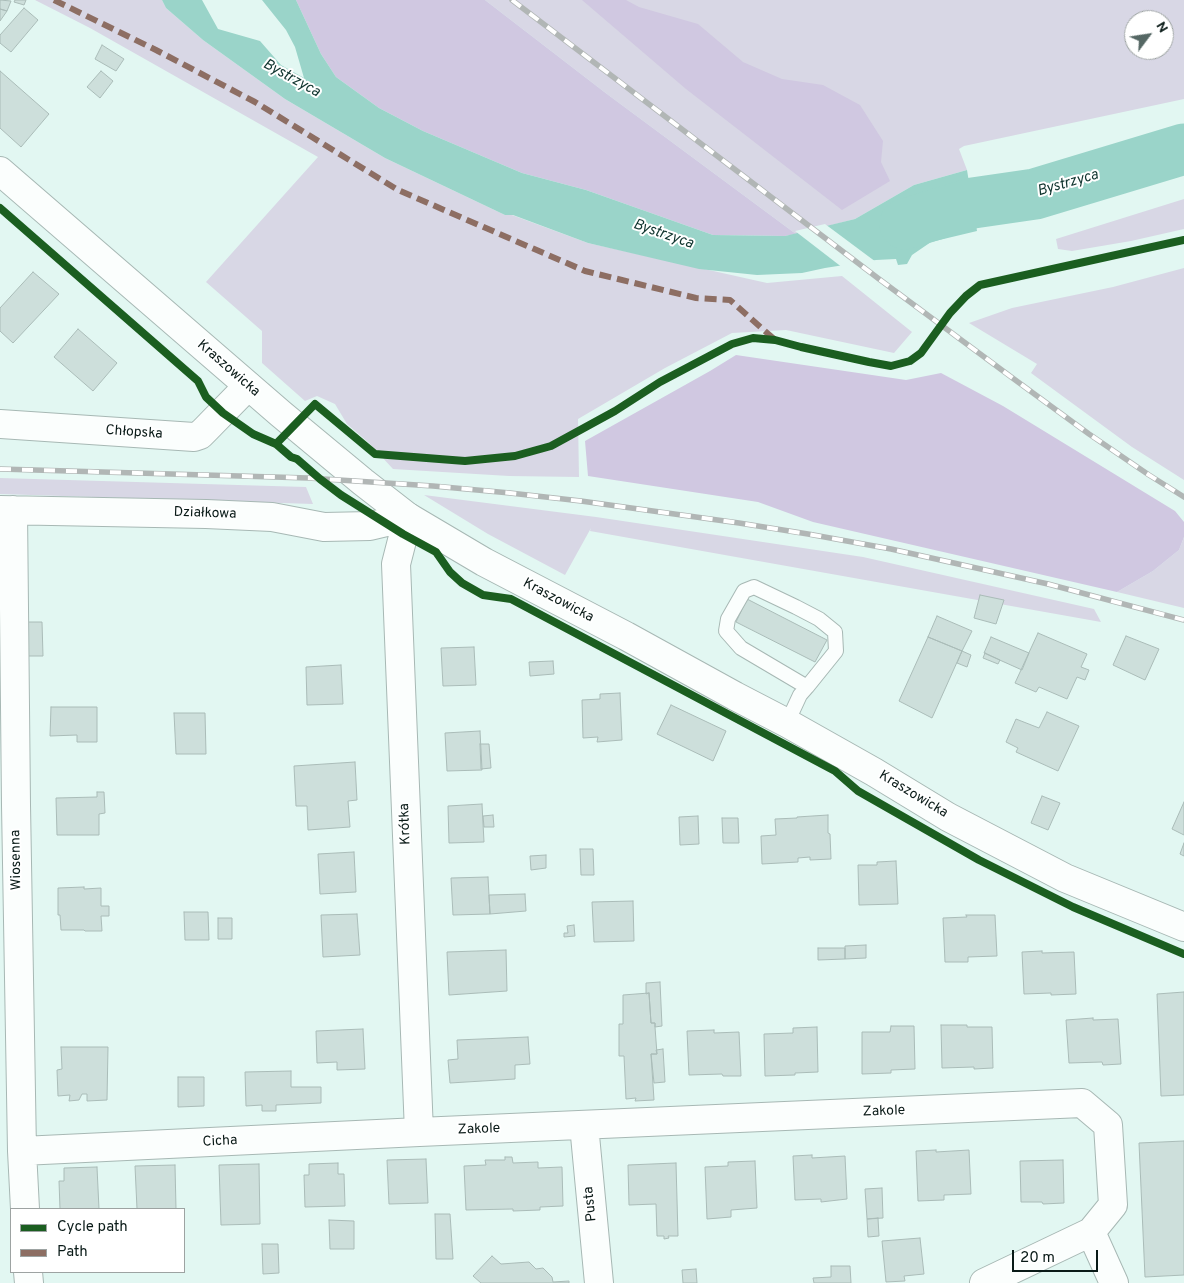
<!DOCTYPE html>
<meta charset="utf-8">
<style>
body{margin:0}
#map{position:relative;width:1184px;height:1283px;overflow:hidden;background:#e2f7f2;font-family:Overpass,sans-serif}
canvas{display:block}
.legend{position:absolute;left:10px;top:1208px;width:175px;height:65px;box-sizing:border-box;background:#fff;border:1px solid #9da3a2;margin:0;padding:6px 9px;list-style:none;font-size:15px;color:#091a17}
.legend li{display:flex;align-items:center;gap:10px;height:25px}
.legend b{width:25px;border:1px solid #9da3a2}
.north{position:absolute;left:1124px;top:10px;width:50px;height:50px;box-sizing:border-box;background:#fff;border:1px solid #9da3a2;border-radius:50%;rotate:59deg;font-size:14px;font-weight:700;line-height:20px;text-align:center;color:#091a17}
.north::after{content:'';display:block;margin:auto;width:18px;height:22px;background:#556764;clip-path:polygon(50% 0,100% 100%,50% 72%,0 100%)}
.scale{position:absolute;left:1012px;top:1250px;width:86px;height:22px;box-sizing:border-box;border:2px solid #091a17;border-top:0;padding-left:6px;font-size:15px;line-height:18px;white-space:nowrap;color:#091a17;-webkit-text-stroke:4px #fff;paint-order:stroke}
</style>
<div id="map">
<canvas width="1184" height="1283"></canvas>
<ul class="legend">
<li><b style="height:6px;background:#1b5e20"></b>Cycle path</li>
<li><b style="height:6px;background:#8d6e63"></b>Path</li>
</ul>
<div class="north">N</div>
<div class="scale">20 m</div>
</div>
<script>
const g = document.querySelector('canvas').getContext('2d');
g.lineJoin = 'round';
function fillPath(path, color) {
  g.fillStyle = color;
  g.fill(path, 'evenodd');
}
function shape(rows) {
  const path = new Path2D();
  for (const r of rows) {
    path.moveTo(r[0], r[1]);
    for (let i = 2; i < r.length; i += 2) path.lineTo(r[i], r[i + 1]);
  }
  return path;
}
function strokePath(path, color, width, dash) {
  g.strokeStyle = color;
  g.lineWidth = width;
  g.lineCap = dash ? 'butt' : 'round';
  g.setLineDash(dash || []);
  g.stroke(path);
}
function drawText(font, color, halo, rows, align = 'center') {
  g.font = font + ' Overpass,sans-serif';
  g.lineWidth = 4;
  g.setLineDash([]);
  g.textBaseline = 'middle';
  g.strokeStyle = halo;
  g.fillStyle = color;
  for (const [text, x, y, turn = 0] of rows) {
    g.save();
    g.translate(x, y);
    g.rotate((+turn || 0) * Math.PI / 180);
    g.textAlign = isNaN(turn) ? turn : align;
    if (halo) g.strokeText(text, 0, 0);
    g.fillText(text, 0, 0);
    g.restore();
  }
}
const green = shape([
 [35,0,162,0,166,8,203,40,285,99,385,158,505,215,512,215,588,243,767,283,842,276,912,332,894,353,786,330,732,333,665,368,578,419,579,477,509,476,393,469,369,443,347,424,335,404,317,396,305,401,262,363,262,331,206,282,318,157,90,28],
 [485,0,1184,0,1184,99,964,146,959,149,967,170,914,185,855,219,796,234,607,94],
 [1134,20,1164,20,1164,50,1134,50],
 [1184,199,1184,229,1131,241,1072,251,1058,249,1056,239],
 [1184,268,1184,480,1132,447,1031,373,1037,364,969,323,1012,308,1113,287],
 [0,478,306,487,313,504,0,494],
 [424,495,596,517,863,557,1094,609,1101,622,590,531,591,528,565,575,488,534],
 [1184,537,1184,608,1117,592,1153,571,1179,550]
]);
const forest = shape([
 [296,0,485,0,607,94,796,234,785,236,713,235,586,190,522,173,423,131,379,108,336,77,321,54],
 [582,0,626,0,639,7,698,24,743,62,782,79,823,85,860,105,883,141,881,162,890,181,842,210,686,89],
 [736,355,906,380,941,373,1003,406,1175,511,1184,522,1184,537,1179,550,1153,571,1117,592,813,522,758,502,588,476,585,441,710,371]
]);
const water = shape([
 [162,0,202,0,218,29,260,41,281,65,304,78,295,47,286,30,262,0,296,0,321,54,336,77,379,108,423,131,522,173,586,190,713,235,785,236,855,219,914,185,967,170,977,231,931,242,912,255,907,264,898,265,896,259,876,260,825,268,802,273,757,275,699,269,588,243,513,215,505,215,385,158,285,99,203,40,166,8]
]);
const pier = shape([
 [825,224,876,262,843,268,795,231]
]);
const river = shape([
 [905,224,973,203,1035,194,1184,149]
]);
const building = shape([
 [0,0,11,1,7,11,0,9,0,0],
 [15,0,26,0,24,5,14,2,15,0],
 [24,8,38,20,11,52,0,43,0,35,24,8],
 [0,9,7,11,0,21,0,9],
 [102,45,124,59,116,71,95,59,102,45],
 [0,71,49,114,21,147,0,128,0,71],
 [101,71,113,81,100,98,87,87,101,71],
 [33,272,59,294,13,343,0,331,0,308,33,272],
 [78,329,117,363,93,391,54,357,78,329],
 [980,595,1004,600,996,624,974,618,980,595],
 [747,599,827,640,815,662,736,622,747,599],
 [937,616,972,631,962,651,928,637,937,616],
 [22,622,42,622,43,656,23,656,22,622],
 [1038,633,1087,654,1081,667,1089,670,1085,680,1077,677,1067,699,1039,687,1036,692,1015,683,1038,633],
 [1126,636,1159,649,1145,680,1113,665,1126,636],
 [928,637,962,651,932,718,899,701,928,637],
 [991,637,1029,653,1022,670,984,653,991,637],
 [474,647,476,685,443,686,441,648,474,647],
 [962,651,971,655,967,667,957,663,962,651],
 [985,653,1000,660,998,664,983,658,985,653],
 [553,661,554,674,530,676,529,662,553,661],
 [341,665,343,704,307,705,306,667,341,665],
 [620,693,622,740,597,742,598,737,583,738,582,700,600,699,600,694,620,693],
 [671,705,726,731,713,761,657,734,671,705],
 [51,707,97,707,97,742,77,742,77,735,50,736,51,707],
 [1047,712,1079,726,1058,771,1016,752,1018,748,1006,742,1016,719,1039,728,1047,712],
 [174,713,205,713,206,754,176,754,174,713],
 [480,731,482,770,447,771,445,733,480,731],
 [480,744,489,744,491,768,481,769,480,744],
 [355,762,357,800,348,801,350,827,308,830,307,806,296,806,294,766,355,762],
 [97,792,104,792,105,813,99,814,99,835,57,835,56,798,97,797,97,792],
 [1042,796,1060,803,1048,830,1031,823,1042,796],
 [1184,802,1184,835,1172,829,1184,802],
 [482,804,484,842,449,843,448,806,482,804],
 [493,815,494,827,484,827,483,816,493,815],
 [828,815,828,833,830,834,831,859,810,860,810,857,798,858,798,862,762,864,761,836,776,835,775,819,797,818,797,817,828,815],
 [698,816,699,844,680,845,679,817,698,816],
 [722,818,738,818,739,843,723,843,722,818],
 [1184,843,1184,856,1180,854,1184,843],
 [580,849,593,849,594,875,581,875,580,849],
 [354,852,356,892,320,894,318,854,354,852],
 [546,855,546,868,531,870,530,856,546,855],
 [896,861,898,904,859,905,858,865,877,865,877,862,896,861],
 [488,877,490,914,453,915,451,878,488,877],
 [84,887,84,889,101,888,101,906,109,906,109,916,101,916,102,931,85,931,84,930,61,930,60,915,58,915,58,888,84,887],
 [525,894,526,911,490,914,489,895,525,894],
 [633,901,634,941,594,942,592,902,633,901],
 [184,912,208,912,209,940,185,940,184,912],
 [357,914,360,955,323,957,321,915,357,914],
 [966,915,995,915,997,956,968,957,968,962,945,962,943,918,967,917,966,915],
 [218,918,232,918,232,939,218,939,218,918],
 [574,925,575,936,564,937,564,933,568,933,567,926,574,925],
 [866,945,866,958,845,959,845,946,866,945],
 [818,948,845,948,845,959,818,960,818,948],
 [506,950,507,991,449,995,447,952,506,950],
 [1042,951,1042,953,1074,952,1076,994,1051,995,1051,993,1024,994,1022,952,1042,951],
 [660,982,662,1026,655,1027,655,1023,651,1023,649,993,646,994,646,983,660,982],
 [1184,992,1184,1095,1161,1096,1157,994,1184,992],
 [649,993,651,1023,655,1023,655,1027,657,1054,651,1054,654,1100,635,1101,636,1098,626,1099,624,1056,619,1056,619,1024,623,1024,623,995,649,993],
 [1093,1018,1093,1020,1118,1019,1121,1064,1103,1065,1102,1062,1069,1063,1066,1020,1093,1018],
 [941,1025,967,1025,967,1027,992,1027,993,1068,974,1069,974,1067,942,1068,941,1025],
 [891,1026,914,1026,915,1069,891,1070,891,1073,862,1074,862,1032,890,1032,891,1026],
 [817,1027,818,1072,795,1073,795,1075,765,1076,764,1034,793,1033,793,1028,817,1027],
 [363,1029,365,1069,337,1070,337,1062,317,1063,316,1031,363,1029],
 [714,1030,714,1033,739,1032,741,1076,723,1076,722,1074,689,1075,687,1031,714,1030],
 [528,1037,530,1064,515,1065,515,1079,450,1083,448,1060,458,1059,457,1040,528,1037],
 [61,1047,108,1047,107,1100,87,1101,87,1094,82,1094,79,1100,69,1101,70,1095,58,1096,57,1070,62,1069,61,1047],
 [663,1049,665,1082,654,1083,651,1054,657,1054,656,1050,663,1049],
 [291,1071,291,1087,321,1087,321,1103,276,1105,276,1111,262,1111,262,1105,246,1106,245,1072,291,1071],
 [178,1077,204,1077,204,1106,178,1107,178,1077],
 [1184,1141,1184,1275,1145,1277,1139,1143,1184,1141],
 [936,1150,936,1152,969,1150,971,1194,944,1195,944,1200,918,1201,916,1151,936,1150],
 [812,1155,812,1158,845,1156,847,1199,821,1202,821,1199,795,1200,793,1156,812,1155],
 [505,1157,512,1157,513,1163,538,1162,538,1168,562,1167,563,1206,540,1207,540,1210,513,1211,513,1209,466,1210,464,1166,486,1165,485,1160,505,1160,505,1157],
 [426,1159,428,1203,389,1204,387,1160,426,1159],
 [1063,1160,1064,1203,1043,1204,1042,1202,1021,1202,1020,1161,1063,1160],
 [755,1161,757,1208,731,1210,731,1217,707,1219,705,1167,728,1166,728,1162,755,1161],
 [338,1163,338,1174,344,1174,345,1206,305,1207,304,1175,309,1175,309,1164,338,1163],
 [676,1163,678,1236,668,1236,669,1238,664,1239,664,1236,657,1236,656,1204,629,1205,628,1165,676,1163],
 [259,1164,260,1224,221,1225,219,1165,259,1164],
 [175,1165,176,1209,137,1209,135,1166,175,1165],
 [97,1167,99,1209,60,1209,59,1181,64,1181,64,1168,97,1167],
 [882,1188,883,1218,867,1219,865,1189,882,1188],
 [435,1214,450,1214,453,1259,436,1259,435,1214],
 [878,1218,879,1236,868,1237,867,1219,878,1218],
 [329,1220,354,1221,354,1249,330,1249,329,1220],
 [920,1238,924,1274,904,1276,905,1281,886,1282,882,1241,920,1238],
 [262,1244,278,1244,279,1273,263,1274,262,1244],
 [492,1256,501,1264,529,1262,536,1269,543,1268,552,1277,553,1282,569,1281,569,1283,481,1283,473,1276,492,1256],
 [831,1266,850,1266,851,1283,814,1283,813,1278,831,1277,831,1266],
 [696,1269,697,1283,683,1283,682,1270,696,1269]
]);
const service = shape([
 [787,723,800,695,807,687,836,651,835,632,819,619,796,607,754,587,744,591,728,619,726,631,741,648,807,687]
]);
const minor = shape([
 [0,424,194,437,200,435,206,429,248,386],
 [0,510,206,514,272,517,324,527,370,526,408,517,396,564,419,1132],
 [13,510,16,805,22,1151,25,1209],
 [584,1125,599,1283],
 [22,1151,419,1132,1082,1103,1108,1125,1113,1205,1091,1232,984,1283],
 [1091,1232,1114,1283],
 [28,1272,29,1283]
]);
const tertiary = shape([
 [0,171,281,414,363,482,408,517,484,562,626,636,735,696,787,723,874,772,948,817,1065,878,1184,927]
]);
const rail = shape([
 [512,0,879,279,1018,382,1089,434,1149,475,1184,497],
 [0,469,308,478,433,486,510,493,581,501,739,523,808,534,891,549,1048,584,1184,620]
]);
const quiet = shape([
 [54,0,156,50,255,102,398,190,585,271,696,298,730,300,774,339]
]);
const cycleway = shape([
 [0,208,198,381,206,397,223,413,253,434,276,444,291,457,297,459,320,479,341,495,403,534,436,552,450,572,462,583,483,595,511,599,835,771,858,791,979,860,1073,907,1184,954],
 [276,444,315,404,375,454,465,461,515,456,551,446,615,411,660,382,732,344,753,338,775,340,801,347,869,362,891,366,910,361,921,353,950,313,966,296,980,285,1184,240]
]);
const streetNames = [
 ["Kraszowicka",228,369,41],
 ["Chłopska",134,433,4],
 ["Działkowa",205,514,2],
 ["Kraszowicka",558,601,28],
 ["Kraszowicka",913,795,31],
 ["Krótka",406,824,-92],
 ["Wiosenna",17,860,-91],
 ["Zakole",884,1112,-2],
 ["Zakole",479,1130,-2],
 ["Cicha",220,1142,-3],
 ["Pusta",591,1204,-96]
];
const waterNames = [
 ["Bystrzyca",291,79,29],
 ["Bystrzyca",1068,184,-16],
 ["Bystrzyca",663,235,19]
];
fillPath(green, '#d8d7e5');
fillPath(forest, '#d0c8e1');
fillPath(water, '#9ad4c9');
fillPath(pier, '#e2f7f2');
strokePath(river, '#9ad4c9', 51);
fillPath(building, '#cddfdb');
strokePath(building, '#aabcb8', 1);
strokePath(service, '#a7b8b4', 16);
strokePath(minor, '#a7b8b4', 30);
strokePath(tertiary, '#a7b8b4', 30);
strokePath(service, '#fbfefd', 14);
strokePath(minor, '#fbfefd', 28);
strokePath(tertiary, '#fbfefd', 28);
strokePath(rail, '#b1b6b5', 5.5);
strokePath(rail, '#fff', 4, [11]);
strokePath(quiet, '#8d6e63', 6, [12, 6]);
strokePath(cycleway, '#1b5e20', 8);
drawText('14px', '#091a17', '#fff', streetNames);
drawText('italic 15px', '#0f342e', '#fff', waterNames);
</script>
